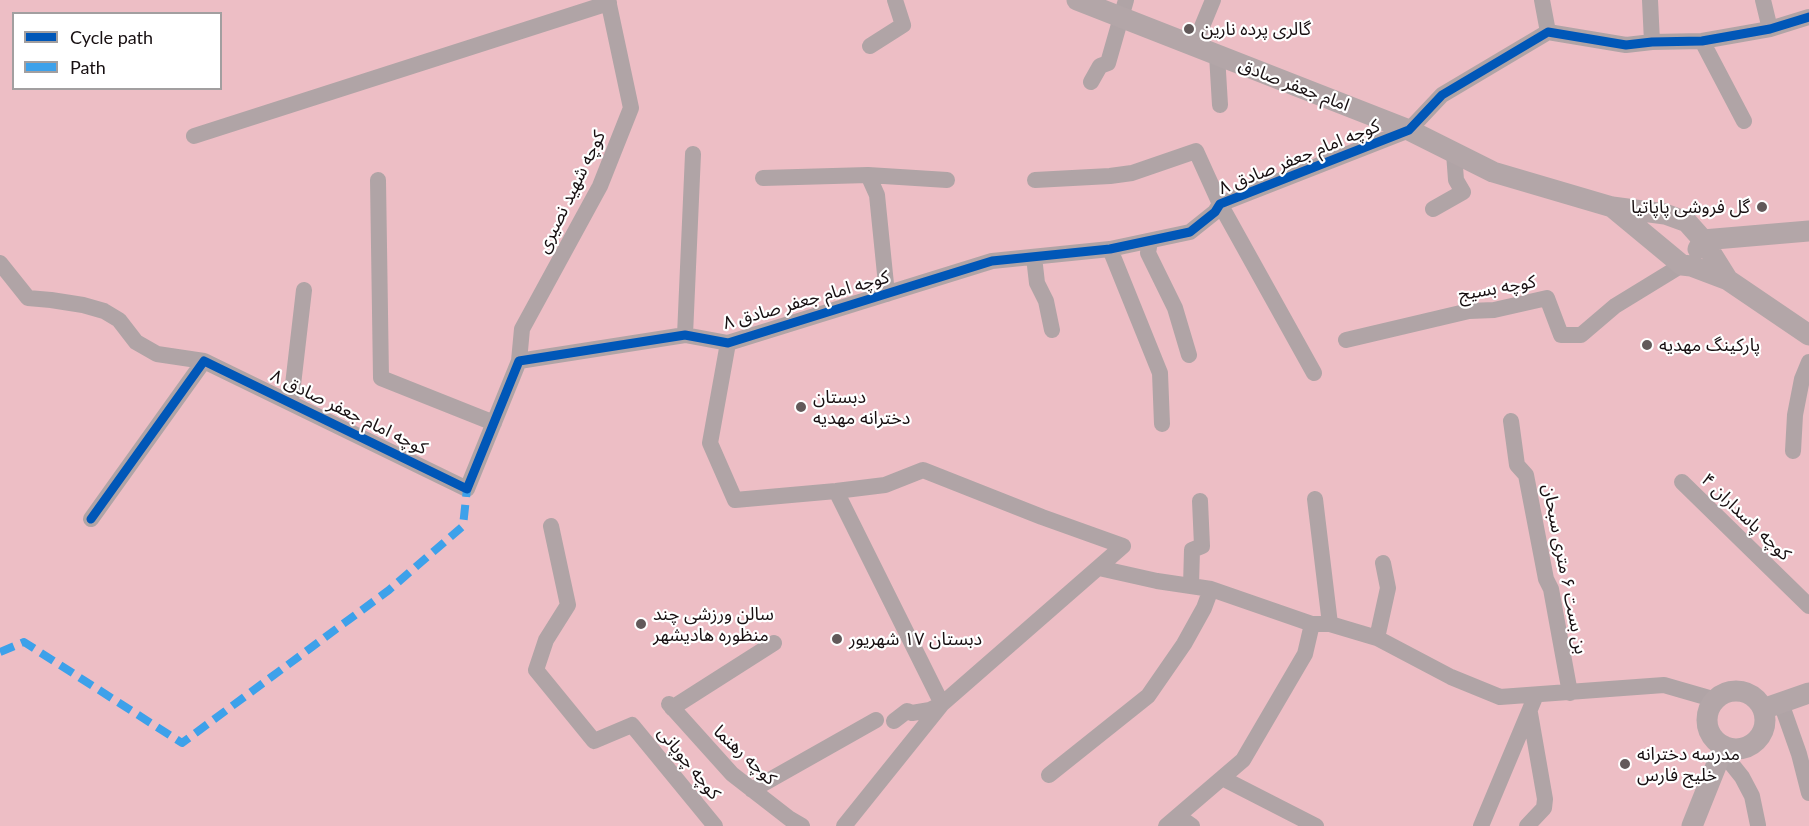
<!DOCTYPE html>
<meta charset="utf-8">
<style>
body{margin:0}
#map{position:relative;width:1809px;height:826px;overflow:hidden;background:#eee2e3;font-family:Lato,sans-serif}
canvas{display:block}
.legend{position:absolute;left:12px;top:12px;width:210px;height:78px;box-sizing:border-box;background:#fff;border:2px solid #a29fa0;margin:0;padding:8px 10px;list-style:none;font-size:18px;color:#170f11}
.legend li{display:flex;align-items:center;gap:12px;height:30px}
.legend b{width:30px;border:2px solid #a29fa0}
</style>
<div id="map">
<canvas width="1809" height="826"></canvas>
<ul class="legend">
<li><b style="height:8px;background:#0057b8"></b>Cycle path</li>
<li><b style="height:8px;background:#3da1ea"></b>Path</li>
</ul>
</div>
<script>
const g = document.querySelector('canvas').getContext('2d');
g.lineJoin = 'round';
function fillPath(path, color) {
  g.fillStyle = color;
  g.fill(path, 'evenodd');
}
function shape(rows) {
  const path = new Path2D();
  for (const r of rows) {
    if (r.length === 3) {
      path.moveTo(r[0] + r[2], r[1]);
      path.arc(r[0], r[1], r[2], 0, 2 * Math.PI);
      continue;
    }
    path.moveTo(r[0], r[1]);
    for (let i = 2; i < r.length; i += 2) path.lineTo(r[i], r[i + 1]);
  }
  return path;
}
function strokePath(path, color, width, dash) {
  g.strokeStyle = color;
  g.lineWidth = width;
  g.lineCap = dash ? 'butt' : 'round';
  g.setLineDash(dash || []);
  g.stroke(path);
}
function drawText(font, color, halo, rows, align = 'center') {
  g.font = font + ' Lato,"Noto Sans Arabic",sans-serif';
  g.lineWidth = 4.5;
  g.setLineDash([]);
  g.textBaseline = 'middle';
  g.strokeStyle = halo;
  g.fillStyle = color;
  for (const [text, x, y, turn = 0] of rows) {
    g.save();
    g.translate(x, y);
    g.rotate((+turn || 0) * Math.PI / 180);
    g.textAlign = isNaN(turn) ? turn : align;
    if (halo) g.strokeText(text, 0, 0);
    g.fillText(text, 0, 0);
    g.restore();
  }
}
const green = shape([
 [0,0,1809,0,1809,826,0,826],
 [14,14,220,14,220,88,14,88]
]);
const minor = shape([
 [1542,0,1548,32],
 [1650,0,1652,42],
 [1763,0,1770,29],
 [1702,41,1744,121],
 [870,46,903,25,895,0],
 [1194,46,1213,0],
 [1217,55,1220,105],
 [1091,82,1100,66,1108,63,1126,0],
 [194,136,609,3],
 [868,175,877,195,887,294],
 [763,178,868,175,947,180],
 [378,180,381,378,494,423],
 [1035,180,1110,176,1132,173,1196,151,1220,204,1314,373],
 [1433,209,1463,192,1456,180,1454,153],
 [1150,241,1148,253,1175,308,1189,355],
 [1110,249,1160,373,1162,424],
 [1034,257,1037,283,1046,301,1052,330],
 [0,263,28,298,51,300,83,305,104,311,119,320,136,342,157,354,204,361],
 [685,335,693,154],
 [1346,340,1469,311,1494,310,1547,298,1561,335,1581,335,1615,306,1682,265],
 [728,343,710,443,735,500,836,491,885,485,923,470,1042,517,1123,546,942,704,930,710,912,713,907,711,894,721],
 [519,361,522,329,600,186,631,108,608,0],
 [291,402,304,290],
 [1511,421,1517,465,1526,475,1546,579,1551,589,1570,693],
 [1793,451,1795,415,1802,379,1809,362],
 [1682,482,1809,606],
 [836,491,942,704,844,826],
 [1315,499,1330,624],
 [91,519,204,361,467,489,519,361,685,335,728,343,992,261,1110,249,1190,232,1215,212,1220,204,1409,130,1442,95,1548,32,1626,45,1652,42,1702,41,1770,29,1809,17],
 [551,526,568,605,546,640,536,670,594,741,632,725,715,826],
 [1099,568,1157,581,1211,589,1312,624,1330,624,1377,638,1451,677,1500,697,1664,685,1716,700],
 [1191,586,1192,550,1202,546,1200,501],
 [1377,638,1388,588,1383,563],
 [1781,703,1799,754,1809,793],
 [669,704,732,774,790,819,802,826],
 [672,708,774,643],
 [1722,752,1742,777,1752,796,1758,825],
 [1049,775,1148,696,1184,644,1204,608,1211,589],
 [1222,778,1316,826],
 [752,790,876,720],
 [1178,816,1192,826],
 [1166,826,1243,760,1305,654,1312,624],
 [1481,826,1536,695],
 [1527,826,1544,808,1545,799,1530,713]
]);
const major = shape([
 [1077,0,1409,130,1493,172,1612,207,1665,214,1687,222,1703,240,1728,280],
 [1612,207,1682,265,1691,266,1728,280,1809,335],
 [1698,249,1703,240,1809,231],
 [1736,720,29],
 [1763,709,1809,693],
 [1692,826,1724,746]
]);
const quiet = shape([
 [0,652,24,642,182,743,389,590,463,526,467,489]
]);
const cycleway = shape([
 [91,519,204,361,467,489,519,361,685,335,728,343,992,261,1110,249,1190,232,1215,212,1220,204,1409,130,1442,95,1548,32,1626,45,1652,42,1702,41,1770,29,1809,17]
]);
const markers = [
 [1189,29,6,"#62595a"],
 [1762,207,6,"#62595a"],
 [1647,345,6,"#62595a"],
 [801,407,6,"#62595a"],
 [641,624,6,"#62595a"],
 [837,639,6,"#62595a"],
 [1625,764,6,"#62595a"]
];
const poiNames = [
 ["گالری پرده نارین",1201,29],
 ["گل فروشی پاپاتیا",1750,207,"right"],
 ["پارکینگ مهدیه",1659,345],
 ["دبستان",813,397],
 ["دخترانه مهدیه",813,418],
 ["سالن ورزشی چند",653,614],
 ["منظوره هادیشهر",653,635],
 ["دبستان ۱۷ شهریور",849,639],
 ["مدرسه دخترانه",1637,754],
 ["خلیج فارس",1637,775]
];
const streetNames = [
 ["امام جعفر صادق",1294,85,21],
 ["کوچه امام جعفر صادق ۸",1299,157,-22],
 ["کوچه شهید نصیری",571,192,-64],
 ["کوچه بسیج",1497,288,-10],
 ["کوچه امام جعفر صادق ۸",806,300,-16],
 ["کوچه امام جعفر صادق ۸",349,412,26],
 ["کوچه پاسداران ۴",1746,517,44],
 ["بن بست ۶ متری سبحان",1565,569,79],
 ["کوچه رهنما",745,755,43],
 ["کوچه چوپانی",689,763,51]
];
fillPath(green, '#edbec5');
strokePath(minor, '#b0a4a6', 16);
strokePath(major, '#b3a6a8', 21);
strokePath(quiet, '#3da1ea', 8, [15, 8]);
strokePath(cycleway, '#0057b8', 9);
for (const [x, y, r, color] of markers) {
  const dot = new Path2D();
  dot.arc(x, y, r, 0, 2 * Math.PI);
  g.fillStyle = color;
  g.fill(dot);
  strokePath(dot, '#fff', 2);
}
drawText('18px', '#170f11', '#fff', poiNames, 'left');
drawText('18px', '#170f11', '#fff', streetNames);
</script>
